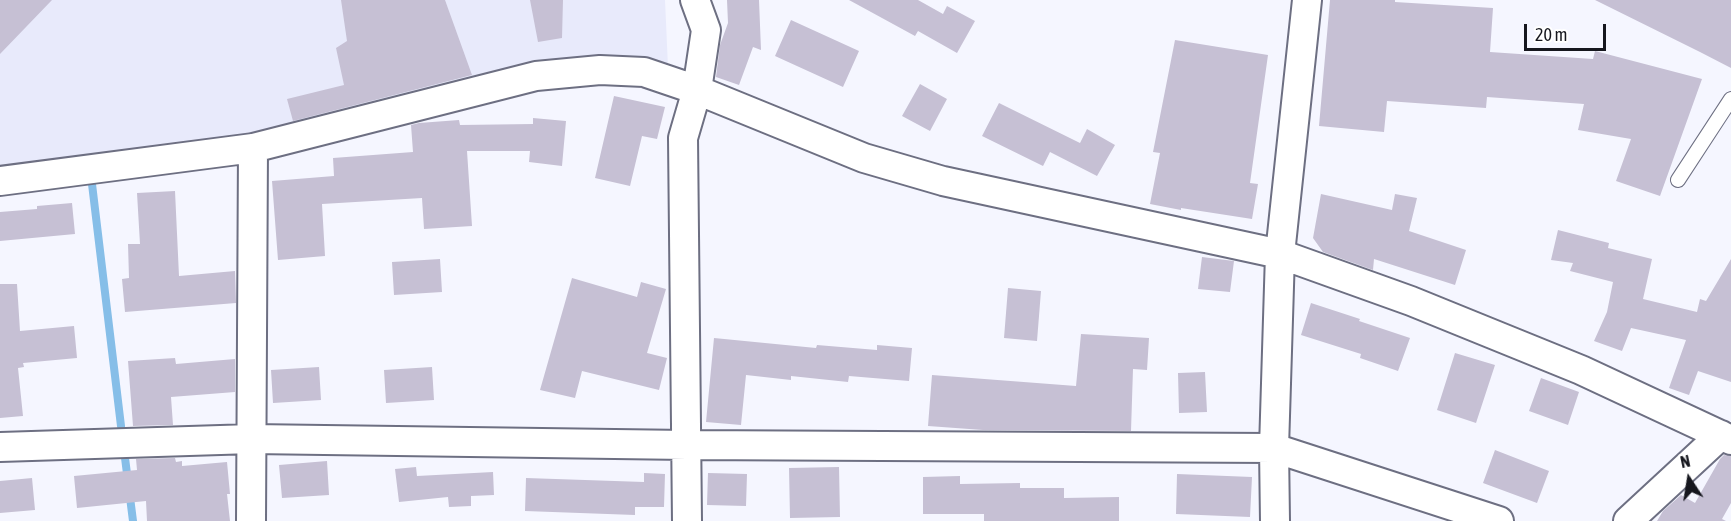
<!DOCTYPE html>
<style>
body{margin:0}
#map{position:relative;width:1731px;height:521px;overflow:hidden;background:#f5f6ff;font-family:"Asap Condensed",sans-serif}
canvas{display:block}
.north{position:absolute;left:1659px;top:449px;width:60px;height:60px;-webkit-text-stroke:4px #fff;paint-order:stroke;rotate:348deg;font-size:16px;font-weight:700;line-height:24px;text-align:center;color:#16171e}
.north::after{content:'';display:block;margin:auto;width:21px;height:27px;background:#16171e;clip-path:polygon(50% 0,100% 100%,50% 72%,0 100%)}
.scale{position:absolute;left:1524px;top:24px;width:82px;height:27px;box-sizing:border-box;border:3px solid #16171e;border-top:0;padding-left:8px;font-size:18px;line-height:21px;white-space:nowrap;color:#16171e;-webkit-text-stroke:4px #fff;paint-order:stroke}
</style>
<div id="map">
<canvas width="1731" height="521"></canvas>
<div class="north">N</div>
<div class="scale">20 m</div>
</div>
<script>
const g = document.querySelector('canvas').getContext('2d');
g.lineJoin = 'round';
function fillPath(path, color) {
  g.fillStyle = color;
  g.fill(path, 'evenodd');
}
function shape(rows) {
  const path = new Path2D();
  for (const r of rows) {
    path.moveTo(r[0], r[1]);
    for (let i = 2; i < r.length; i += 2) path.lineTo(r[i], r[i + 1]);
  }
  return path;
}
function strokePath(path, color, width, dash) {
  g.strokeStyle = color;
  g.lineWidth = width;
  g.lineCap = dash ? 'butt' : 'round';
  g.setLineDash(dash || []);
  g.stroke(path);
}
const built = shape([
 [0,0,665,0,668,67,635,56,540,63,252,135,0,169]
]);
const stream = shape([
 [92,184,121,426],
 [124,450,133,521]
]);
const building = shape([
 [0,0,52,0,0,54],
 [341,0,445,0,472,75,293,121,287,99,344,85,336,48,347,41],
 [530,0,563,0,562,38,538,42],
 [727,0,759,0,761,50,753,47,739,85,716,77,720,45,728,23],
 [849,0,918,0,943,14,947,6,975,21,957,53,918,31,915,36],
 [1330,0,1395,0,1395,2,1493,8,1490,52,1593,59,1595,51,1702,79,1660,196,1616,181,1631,139,1578,130,1584,104,1487,97,1486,108,1387,101,1384,132,1319,126],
 [1595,0,1731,0,1731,68,1700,52],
 [791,20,859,51,843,87,775,56],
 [1175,40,1268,55,1250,183,1258,184,1252,219,1181,208,1181,210,1150,204,1160,153,1153,152],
 [920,84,947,99,930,131,902,116],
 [614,96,665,107,657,139,642,136,630,186,595,178],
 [999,103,1080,143,1087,129,1115,145,1097,176,1050,152,1043,166,982,136],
 [533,118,566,121,562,166,529,162,530,151,467,151,472,226,424,229,422,198,322,204,325,256,278,260,272,181,334,176,333,158,413,152,411,125,419,123,459,120,460,125,533,124],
 [175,191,179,276,235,271,236,303,125,312,122,279,129,278,128,244,140,244,137,193],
 [1321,194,1392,210,1395,194,1417,198,1409,231,1466,250,1455,285,1374,259,1373,270,1323,252,1313,238],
 [72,203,75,234,0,241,0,212,37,209,37,206],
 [1558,230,1609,243,1608,248,1652,259,1643,299,1697,312,1700,299,1706,301,1731,259,1731,382,1698,371,1689,395,1669,388,1686,340,1631,328,1622,351,1594,341,1607,312,1613,282,1570,271,1573,263,1551,260],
 [1202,257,1234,261,1230,292,1198,289],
 [440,259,442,292,394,295,392,262],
 [572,278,637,297,641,282,666,289,647,353,667,358,659,390,582,371,575,398,540,390],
 [0,284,17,284,20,331,74,326,77,358,23,363,24,367,18,368,23,416,0,418],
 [1008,288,1041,291,1037,341,1004,338],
 [1311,303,1360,319,1359,321,1410,338,1398,371,1360,358,1361,354,1301,335],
 [1081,334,1149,338,1147,370,1133,369,1131,431,983,430,928,426,932,375,1076,386],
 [714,338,816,348,817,345,877,350,877,345,912,348,909,381,849,376,848,382,791,376,791,380,746,375,741,425,706,422],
 [1455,353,1495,365,1476,423,1437,410],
 [175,358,176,364,235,359,235,392,171,397,173,425,133,426,128,361],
 [319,367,321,400,273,403,271,370],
 [432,367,434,400,386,403,384,370],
 [1205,372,1207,412,1179,413,1178,373],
 [1541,378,1579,392,1568,425,1529,411],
 [1495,450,1549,471,1537,503,1483,483],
 [1724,455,1731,456,1731,503,1722,519,1726,521,1657,521,1663,511,1681,495,1695,503,1720,459],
 [175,458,176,462,182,461,182,466,227,462,230,494,227,494,230,521,147,521,146,501,77,508,74,476,137,470,136,459],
 [327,461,329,495,282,498,279,465],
 [416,467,417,476,493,472,494,495,471,496,471,506,449,507,448,497,399,502,395,469],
 [839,467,840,517,790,518,789,468],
 [644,473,665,474,664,507,635,507,635,515,525,511,526,478,644,482],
 [708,473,747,474,746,506,707,505],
 [1177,474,1252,477,1250,517,1176,514],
 [960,476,960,484,1020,483,1020,488,1064,488,1064,498,1119,497,1119,521,984,521,984,514,923,514,923,477],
 [32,478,35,510,0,513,0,481]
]);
const service = shape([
 [1678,180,1731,99]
]);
const minor = shape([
 [0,181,253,148,536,76,600,70,644,72,697,90,864,158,943,181,1280,254,1411,301,1581,370,1731,440],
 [0,447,252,439,687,445,1274,448,1499,521],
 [251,521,253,148],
 [687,521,683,138,697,90,706,30,695,0],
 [1275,521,1274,448,1280,254,1307,0],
 [1628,521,1721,435]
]);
fillPath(built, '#e8eafb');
strokePath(stream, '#86bee8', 8);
fillPath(building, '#c6c0d4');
strokePath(service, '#6d6f82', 16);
strokePath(minor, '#6d6f82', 32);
strokePath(service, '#fff', 14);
strokePath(minor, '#fff', 28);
</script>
